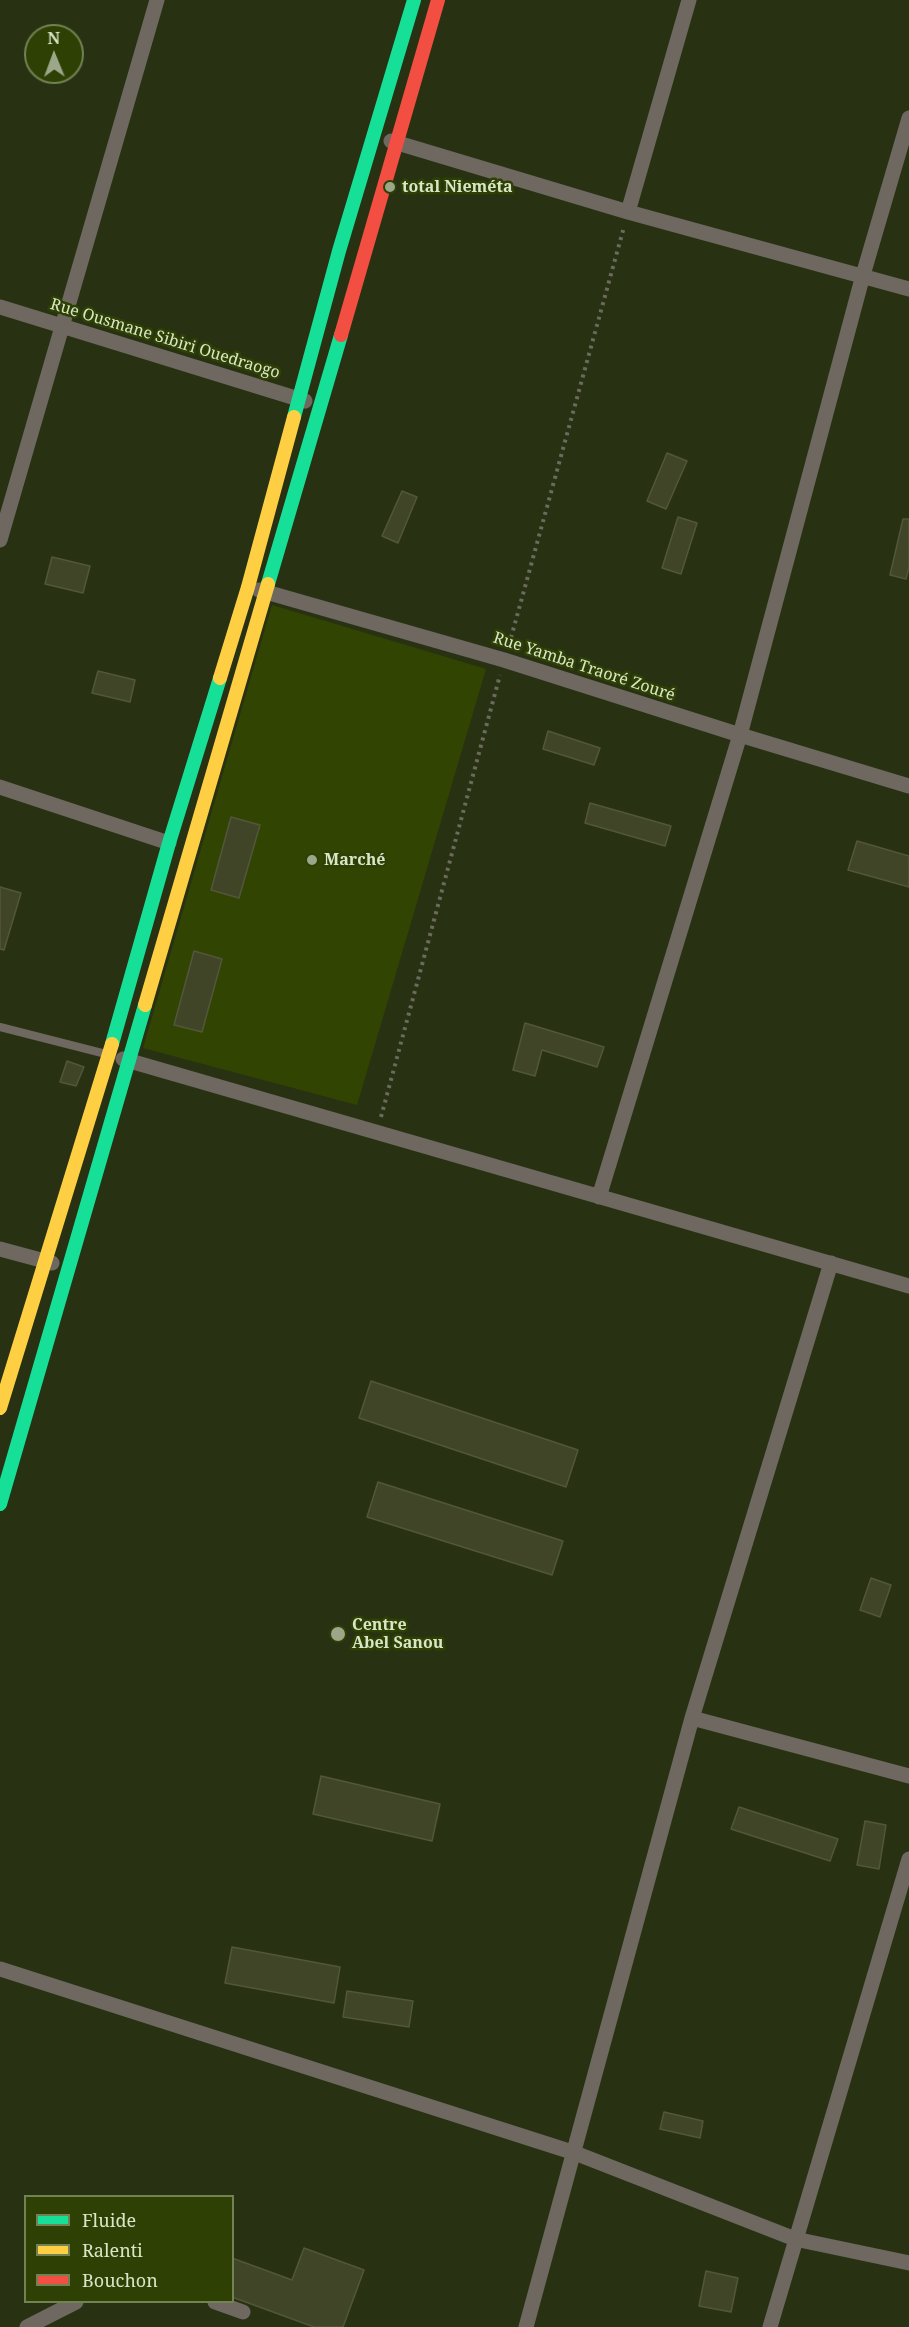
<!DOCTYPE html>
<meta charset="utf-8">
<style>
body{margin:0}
#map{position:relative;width:909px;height:2327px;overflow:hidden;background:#283212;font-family:"Noto Serif",serif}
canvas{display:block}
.legend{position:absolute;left:24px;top:2195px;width:210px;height:108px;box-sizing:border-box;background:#2e4004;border:2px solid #728252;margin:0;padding:8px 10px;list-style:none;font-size:18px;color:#d9e6c8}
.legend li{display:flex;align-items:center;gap:12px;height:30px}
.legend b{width:30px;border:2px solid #728252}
.north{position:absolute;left:24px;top:24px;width:60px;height:60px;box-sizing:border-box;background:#2e4004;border:2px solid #728252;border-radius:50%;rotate:359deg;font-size:16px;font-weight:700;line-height:24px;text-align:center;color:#d9e6c8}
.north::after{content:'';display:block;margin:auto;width:21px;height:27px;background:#9ba788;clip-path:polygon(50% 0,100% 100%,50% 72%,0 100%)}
</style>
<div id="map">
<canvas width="909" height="2327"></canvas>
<ul class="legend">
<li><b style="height:8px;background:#16e098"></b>Fluide</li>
<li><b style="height:8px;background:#ffcf43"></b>Ralenti</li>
<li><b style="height:8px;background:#f24e42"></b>Bouchon</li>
</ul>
<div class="north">N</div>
</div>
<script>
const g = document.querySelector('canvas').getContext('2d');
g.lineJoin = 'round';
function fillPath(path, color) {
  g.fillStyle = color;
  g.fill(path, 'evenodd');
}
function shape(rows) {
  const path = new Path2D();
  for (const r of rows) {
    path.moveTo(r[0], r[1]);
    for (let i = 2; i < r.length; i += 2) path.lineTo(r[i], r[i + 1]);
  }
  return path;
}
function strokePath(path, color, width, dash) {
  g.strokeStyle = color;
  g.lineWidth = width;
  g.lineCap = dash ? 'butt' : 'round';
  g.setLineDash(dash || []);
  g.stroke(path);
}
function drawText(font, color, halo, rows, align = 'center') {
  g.font = font + ' "Noto Serif",serif';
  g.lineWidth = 5;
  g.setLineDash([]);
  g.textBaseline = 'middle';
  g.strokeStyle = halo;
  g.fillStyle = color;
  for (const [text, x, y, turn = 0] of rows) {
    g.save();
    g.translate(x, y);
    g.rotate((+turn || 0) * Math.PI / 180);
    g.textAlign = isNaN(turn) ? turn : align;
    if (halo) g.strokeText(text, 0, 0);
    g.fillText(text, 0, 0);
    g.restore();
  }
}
const built = shape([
 [272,605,486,669,357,1105,143,1048]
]);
const building = shape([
 [667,453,687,461,666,509,647,501,667,453],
 [402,491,417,497,398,543,382,536,402,491],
 [678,517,697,523,681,574,662,568,678,517],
 [903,519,909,519,909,567,906,579,890,575,903,519],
 [52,557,90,566,83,593,45,584,52,557],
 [98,671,135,680,130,702,92,693,98,671],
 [548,731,600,748,594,765,543,749,548,731],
 [590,803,671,826,665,846,585,823,590,803],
 [231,817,260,825,239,898,211,890,231,817],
 [857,841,909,856,909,887,848,870,857,841],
 [0,887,21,893,4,950,0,949,0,887],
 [194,951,222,959,202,1032,174,1025,194,951],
 [525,1023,604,1047,597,1067,542,1050,535,1076,513,1070,525,1023],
 [67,1061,84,1067,76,1086,60,1082,67,1061],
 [371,1381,578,1450,566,1487,359,1418,371,1381],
 [378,1482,563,1541,552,1575,367,1517,378,1482],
 [871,1578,891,1585,880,1617,860,1610,871,1578],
 [321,1776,440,1804,432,1841,313,1814,321,1776],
 [739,1807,838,1839,830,1861,731,1829,739,1807],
 [865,1821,886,1825,879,1869,857,1865,865,1821],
 [232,1947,340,1967,334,2003,225,1983,232,1947],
 [347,1991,413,2001,409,2027,343,2017,347,1991],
 [664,2112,703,2121,700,2138,660,2129,664,2112],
 [304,2248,364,2270,343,2327,314,2327,232,2297,232,2258,292,2280,304,2248],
 [706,2271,738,2278,731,2312,699,2306,706,2271]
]);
const path = shape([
 [509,645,624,227],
 [381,1117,500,675]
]);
const lane = shape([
 [0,1027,106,1054]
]);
const street = shape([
 [391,141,628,212,909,289],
 [628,212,689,0],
 [0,307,305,401],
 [0,540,157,0],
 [259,590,504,660,740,735,909,786],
 [0,787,169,843],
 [123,1059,909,1286],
 [599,1197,740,735,863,275,909,118],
 [0,1249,52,1263],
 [692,1718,909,1776],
 [0,1969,575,2153,795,2239,909,2263],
 [215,2302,243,2312],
 [27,2327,76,2302],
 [526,2327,692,1718,831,1263],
 [770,2327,909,1859]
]);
const fast = shape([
 [294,417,339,251,414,0],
 [268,584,341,335],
 [112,1044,169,843,220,678],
 [0,1504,145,1005]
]);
const slow = shape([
 [220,678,248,587,294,417],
 [145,1005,268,584],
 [0,1408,112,1044]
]);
const jam = shape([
 [341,335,438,0]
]);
const markers = [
 [390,187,6,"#9ba788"],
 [312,860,6,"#9ba788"],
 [338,1634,8,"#9ba788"]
];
const poiNames = [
 ["total Nieméta",402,187],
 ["Marché",324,860],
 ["Centre",352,1625],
 ["Abel Sanou",352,1643]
];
const streetNames = [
 ["Rue Ousmane Sibiri Ouedraogo",165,339,17],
 ["Rue Yamba Traoré Zouré",584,667,18]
];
fillPath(built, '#324402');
fillPath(building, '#414527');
strokePath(building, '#52563b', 1.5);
strokePath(path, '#6b6a5e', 4, [3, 4.5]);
strokePath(lane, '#6e6860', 8);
strokePath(street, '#6e6860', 15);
strokePath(fast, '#16e098', 14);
strokePath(slow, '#ffcf43', 14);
strokePath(jam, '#f24e42', 14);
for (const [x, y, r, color] of markers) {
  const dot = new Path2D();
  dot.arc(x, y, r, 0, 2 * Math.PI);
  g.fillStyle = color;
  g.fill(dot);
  strokePath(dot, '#2e4004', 2);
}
drawText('bold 16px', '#d9e6c8', '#2e4004', poiNames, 'left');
drawText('16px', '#d9e6c8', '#2e4004', streetNames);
</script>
